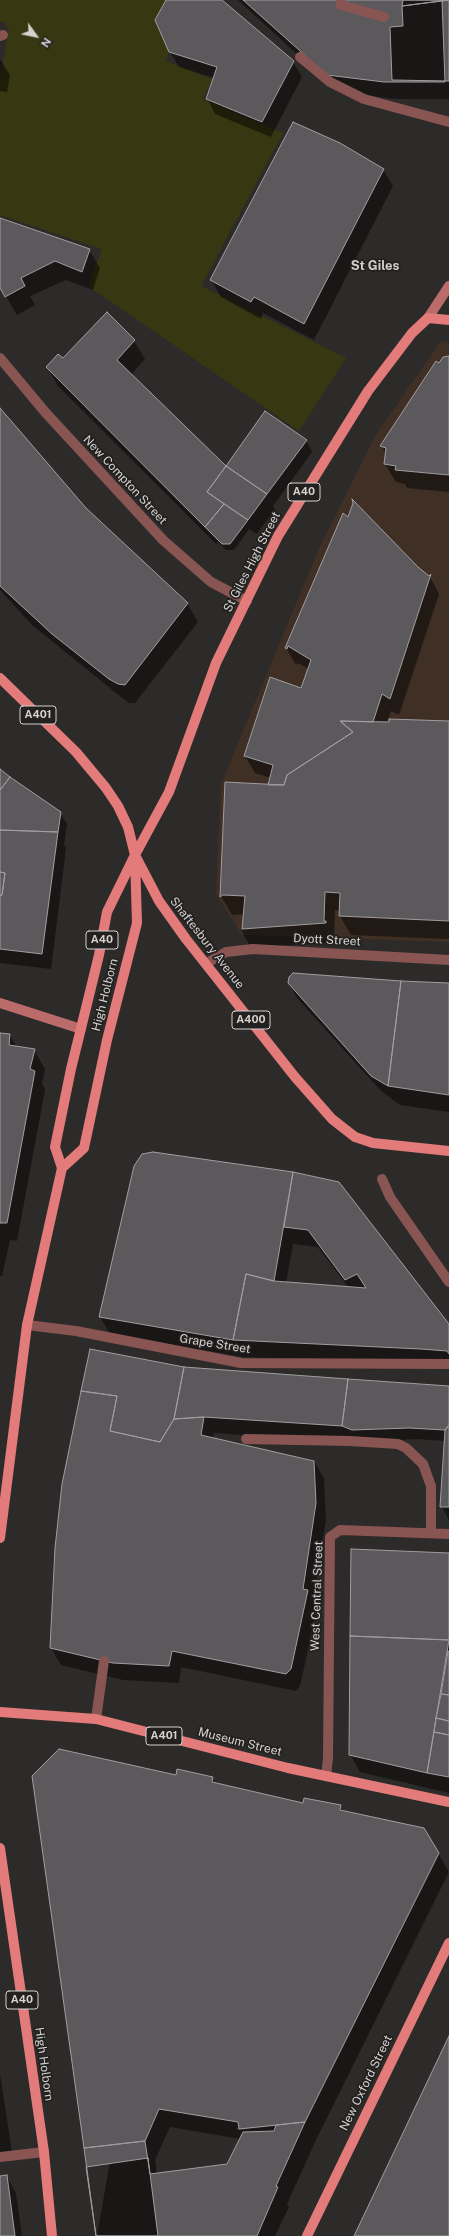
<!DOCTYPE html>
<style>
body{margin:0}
#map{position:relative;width:449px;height:2236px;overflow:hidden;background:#2d2b29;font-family:"Public Sans",sans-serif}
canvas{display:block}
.north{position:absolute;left:16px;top:16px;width:40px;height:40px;-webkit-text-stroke:3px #23211f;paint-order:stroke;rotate:123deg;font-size:11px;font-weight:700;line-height:16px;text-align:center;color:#d4d3d2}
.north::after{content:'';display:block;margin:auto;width:14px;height:18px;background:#d4d3d2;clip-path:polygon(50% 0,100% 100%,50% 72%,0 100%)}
</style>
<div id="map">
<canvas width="449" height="2236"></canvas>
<div class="north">N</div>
</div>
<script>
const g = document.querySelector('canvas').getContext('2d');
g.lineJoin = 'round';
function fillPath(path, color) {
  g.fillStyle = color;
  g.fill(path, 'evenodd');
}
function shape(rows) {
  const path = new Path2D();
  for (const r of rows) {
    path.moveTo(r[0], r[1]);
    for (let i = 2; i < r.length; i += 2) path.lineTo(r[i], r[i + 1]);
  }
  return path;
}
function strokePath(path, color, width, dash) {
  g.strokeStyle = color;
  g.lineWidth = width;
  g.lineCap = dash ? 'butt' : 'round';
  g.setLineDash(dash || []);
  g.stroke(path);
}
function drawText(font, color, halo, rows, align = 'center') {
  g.font = font + ' "Public Sans",sans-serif';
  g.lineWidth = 3.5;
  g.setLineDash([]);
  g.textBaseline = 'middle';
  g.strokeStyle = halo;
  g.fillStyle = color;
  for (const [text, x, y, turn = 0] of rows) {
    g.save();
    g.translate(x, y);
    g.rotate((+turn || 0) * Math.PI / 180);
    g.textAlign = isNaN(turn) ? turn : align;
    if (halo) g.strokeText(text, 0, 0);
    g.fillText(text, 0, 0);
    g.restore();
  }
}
const commercial = shape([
 [441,341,449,343,449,942,242,935,216,894,221,784,320,546,375,436]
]);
const green = shape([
 [0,0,166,0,155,20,169,52,166,61,212,79,203,99,283,133,201,286,346,358,299,431,88,286,102,249,0,215,0,80,9,28,5,27,6,22,0,22]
]);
const shadow = shape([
 [167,0,220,0,293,62,302,77,271,137,215,114,207,98,214,78,179,67,170,52],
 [238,0,449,0,449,99,395,99,338,92],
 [0,59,10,75,7,92,0,91,0,95],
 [383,169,393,186,314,340,263,313,261,319,221,297,211,280],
 [0,220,89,250,100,268,93,290,66,280,30,296,35,305,17,315,0,286],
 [107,314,134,341,145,359,131,375,226,467,306,440,312,452,273,506,275,509,257,534,249,529,234,550,226,550,218,542,216,544,58,386,47,367,63,360],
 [449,357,449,492,407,488,405,484,396,482,385,464,386,454,382,446,439,364],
 [0,410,86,509,187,603,198,622,135,703,129,703,121,697,32,625,0,590],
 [353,501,418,568,430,577,439,594,399,715,391,711,387,723,449,722,449,939,351,935,340,916,341,911,335,910,334,942,251,948,241,930,245,928,245,914,232,915,221,896,226,783,269,785,271,778,255,773,245,756,302,689,309,669,298,663,296,665,286,648,344,513,348,519,354,504],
 [0,771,60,813,67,824,64,845,66,848,51,969,0,963],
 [289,983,449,984,449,1112,400,1105,381,1091,297,998],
 [0,1034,9,1034,17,1047,34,1050,45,1069,42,1083,45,1090,17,1241,10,1240,2,1276,0,1276],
 [153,1153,293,1173,449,1324,449,1367,244,1357,110,1334,100,1317],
 [293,1244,318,1247,349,1288,286,1283],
 [185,1368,449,1387,449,1520,442,1507,445,1441,417,1439,351,1443,214,1433,213,1439,314,1461,324,1479,326,1520,313,1601,317,1608,300,1686,296,1691,181,1667,179,1683,123,1680,61,1665,51,1648],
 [449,1554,449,1793,360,1772,350,1754],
 [177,1776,212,1777,216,1784,304,1804,340,1806,344,1812,424,1829,449,1872,315,2142,287,2204,289,2207,275,2236,97,2236],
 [277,2124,277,2126,237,2130,236,2128],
 [170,2127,241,2139,228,2165,157,2174,155,2160],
 [0,2074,12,2152,0,2154],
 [0,2177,7,2177,16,2193,22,2236,0,2236]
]);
const building = shape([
 [166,0,222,0,294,61,262,122,206,99,217,67,169,52,155,20,166,0],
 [243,0,442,0,445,82,384,82,327,75,243,0],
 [403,0,449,0,402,6,403,0],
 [449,0,449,81,392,80,390,27,403,26,402,6,449,0],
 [293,122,340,143,384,169,304,324,254,297,251,302,210,280,293,122],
 [0,218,90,249,82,272,55,261,21,278,25,286,5,297,0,288,0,218],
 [107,312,135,340,117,360,226,466,207,492,224,504,205,527,46,367,58,354,63,358,107,312],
 [449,356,449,475,395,470,396,466,384,464,386,448,380,446,436,361,439,363,443,357,449,356],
 [0,408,86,508,188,603,125,685,118,684,109,679,52,634,0,586,0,408],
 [265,411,307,440,267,494,226,466,265,411],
 [226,466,267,494,248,520,207,492,226,466],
 [352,499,418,567,429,576,431,574,390,699,382,694,373,722,340,721,353,732,287,775,284,785,268,785,273,765,244,756,270,677,301,688,311,660,288,646,287,649,285,648,343,513,348,517,353,503,352,499],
 [224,504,248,520,230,544,222,544,205,527,224,504],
 [389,719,449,721,449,921,339,916,340,893,325,892,324,921,326,921,326,923,242,929,245,896,223,895,220,897,225,782,284,785,287,775,353,732,340,721,389,722,389,719],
 [0,769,10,777,0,790,0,769],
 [10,777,61,812,58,832,0,830,0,790,10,777],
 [0,830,58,832,42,954,0,949,0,896,2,895,5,873,0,872,0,830],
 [0,872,5,873,2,895,0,896,0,872],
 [293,973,401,981,388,1086,371,1076,288,983,289,977,293,973],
 [401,981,449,983,449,1095,388,1086,401,981],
 [0,1033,10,1034,9,1045,35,1049,30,1069,35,1071,7,1223,0,1223,0,1033],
 [153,1152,293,1172,274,1281,246,1274,233,1340,99,1317,134,1166,142,1154,153,1152],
 [293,1172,339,1182,449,1324,449,1354,447,1351,421,1349,233,1340,246,1274,274,1281,366,1288,357,1274,345,1280,308,1230,284,1227,293,1172],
 [90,1349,184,1367,174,1419,160,1442,110,1431,117,1396,81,1391,90,1349],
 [184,1367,348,1379,342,1426,204,1417,174,1419,184,1367],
 [348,1379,449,1386,449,1425,445,1430,409,1428,352,1430,342,1426,348,1379],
 [81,1391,117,1396,110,1431,160,1442,174,1419,204,1417,201,1435,314,1461,316,1503,303,1589,308,1590,291,1669,286,1674,172,1651,169,1666,113,1663,50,1648,55,1548,62,1484,81,1391],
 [449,1425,449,1507,440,1507,445,1430,449,1425],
 [351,1549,449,1553,449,1640,350,1636,351,1549],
 [350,1636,449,1640,427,1773,349,1755,350,1636],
 [448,1651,449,1652,449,1695,441,1694,448,1651],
 [441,1694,449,1695,449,1721,436,1718,441,1694],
 [436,1718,449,1721,449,1735,434,1732,436,1718],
 [434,1732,449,1735,449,1777,427,1773,434,1732],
 [59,1749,176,1775,177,1769,213,1777,212,1782,303,1803,304,1798,341,1805,340,1810,424,1828,439,1853,305,2122,239,2129,238,2122,159,2109,145,2141,84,2148,32,1776,59,1749],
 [449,2036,449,2236,354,2236,449,2036],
 [305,2122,276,2186,278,2187,257,2236,96,2236,84,2148,145,2141,150,2174,227,2164,243,2132,274,2131,276,2125,305,2122],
 [148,2158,158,2236,96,2236,86,2167,148,2158],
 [7,2175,15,2236,0,2236,0,2176,7,2175]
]);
const lane = shape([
 [341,0,341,5,384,17],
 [27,1325,76,1331,241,1363,449,1364],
 [246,1439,350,1441,398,1444,406,1448,423,1464,431,1486,431,1533],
 [96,1719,104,1661],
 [326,1776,328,1758,330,1537,340,1530,449,1534]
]);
const street = shape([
 [0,36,3,35],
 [300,57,330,82,364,99,449,122],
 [0,358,45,412,163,540,211,582,247,601],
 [207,963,226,952,253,949,449,960],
 [382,1179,390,1197,449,1282],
 [0,2157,44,2152]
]);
const secondary = shape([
 [428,318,449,286],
 [0,1003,81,1029]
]);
const primary = shape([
 [0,678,76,752,106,788,118,806,128,827,135,855,159,901,186,939,295,1077,332,1119,355,1137,373,1143,449,1151],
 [62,1168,84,1148,107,1040,137,923,135,857],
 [0,1538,27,1325,62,1168,55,1147,71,1069,99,955,107,912,135,855,169,792,216,663,278,536,368,391,412,333,428,318,449,320],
 [0,1712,96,1719,288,1768,449,1802],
 [0,1848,44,2152,52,2236],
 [307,2236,449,1943]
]);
const shields = [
 [304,492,32],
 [38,715,36],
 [102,940,32],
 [251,1020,38],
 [164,1736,36],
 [22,2000,32]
];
const shieldNames = [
 ["A40",304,492],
 ["A401",38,715],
 ["A40",102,940],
 ["A400",251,1020],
 ["A401",164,1736],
 ["A40",22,2000]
];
const streetNames = [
 ["New Compton Street",125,480,47],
 ["St Giles High Street",252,562,-63],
 ["Dyott Street",327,940,3],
 ["Shaftesbury Avenue",207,943,52],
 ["High Holborn",105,995,-76],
 ["Grape Street",215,1344,9],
 ["West Central Street",317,1596,-88],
 ["Museum Street",240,1742,14],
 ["High Holborn",44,2064,82],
 ["New Oxford Street",366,2083,-64]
];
const neighbourhoodNames = [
 ["St Giles",375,266]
];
fillPath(commercial, '#3f2f24');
fillPath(green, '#373811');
fillPath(shadow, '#0007');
fillPath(building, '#5b595b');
strokePath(building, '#a09ea0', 1);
strokePath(lane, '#885553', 10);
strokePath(street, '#885553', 10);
strokePath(secondary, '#bb6b69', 10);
strokePath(primary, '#e27b79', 10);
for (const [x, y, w] of shields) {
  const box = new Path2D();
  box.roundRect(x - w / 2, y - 9, w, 18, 3);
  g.fillStyle = '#23211f';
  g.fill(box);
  strokePath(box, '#d4d3d2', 1);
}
drawText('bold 11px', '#d4d3d2', null, shieldNames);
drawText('12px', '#d4d3d2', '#23211f', streetNames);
drawText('bold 13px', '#cfcdca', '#23211f', neighbourhoodNames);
</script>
